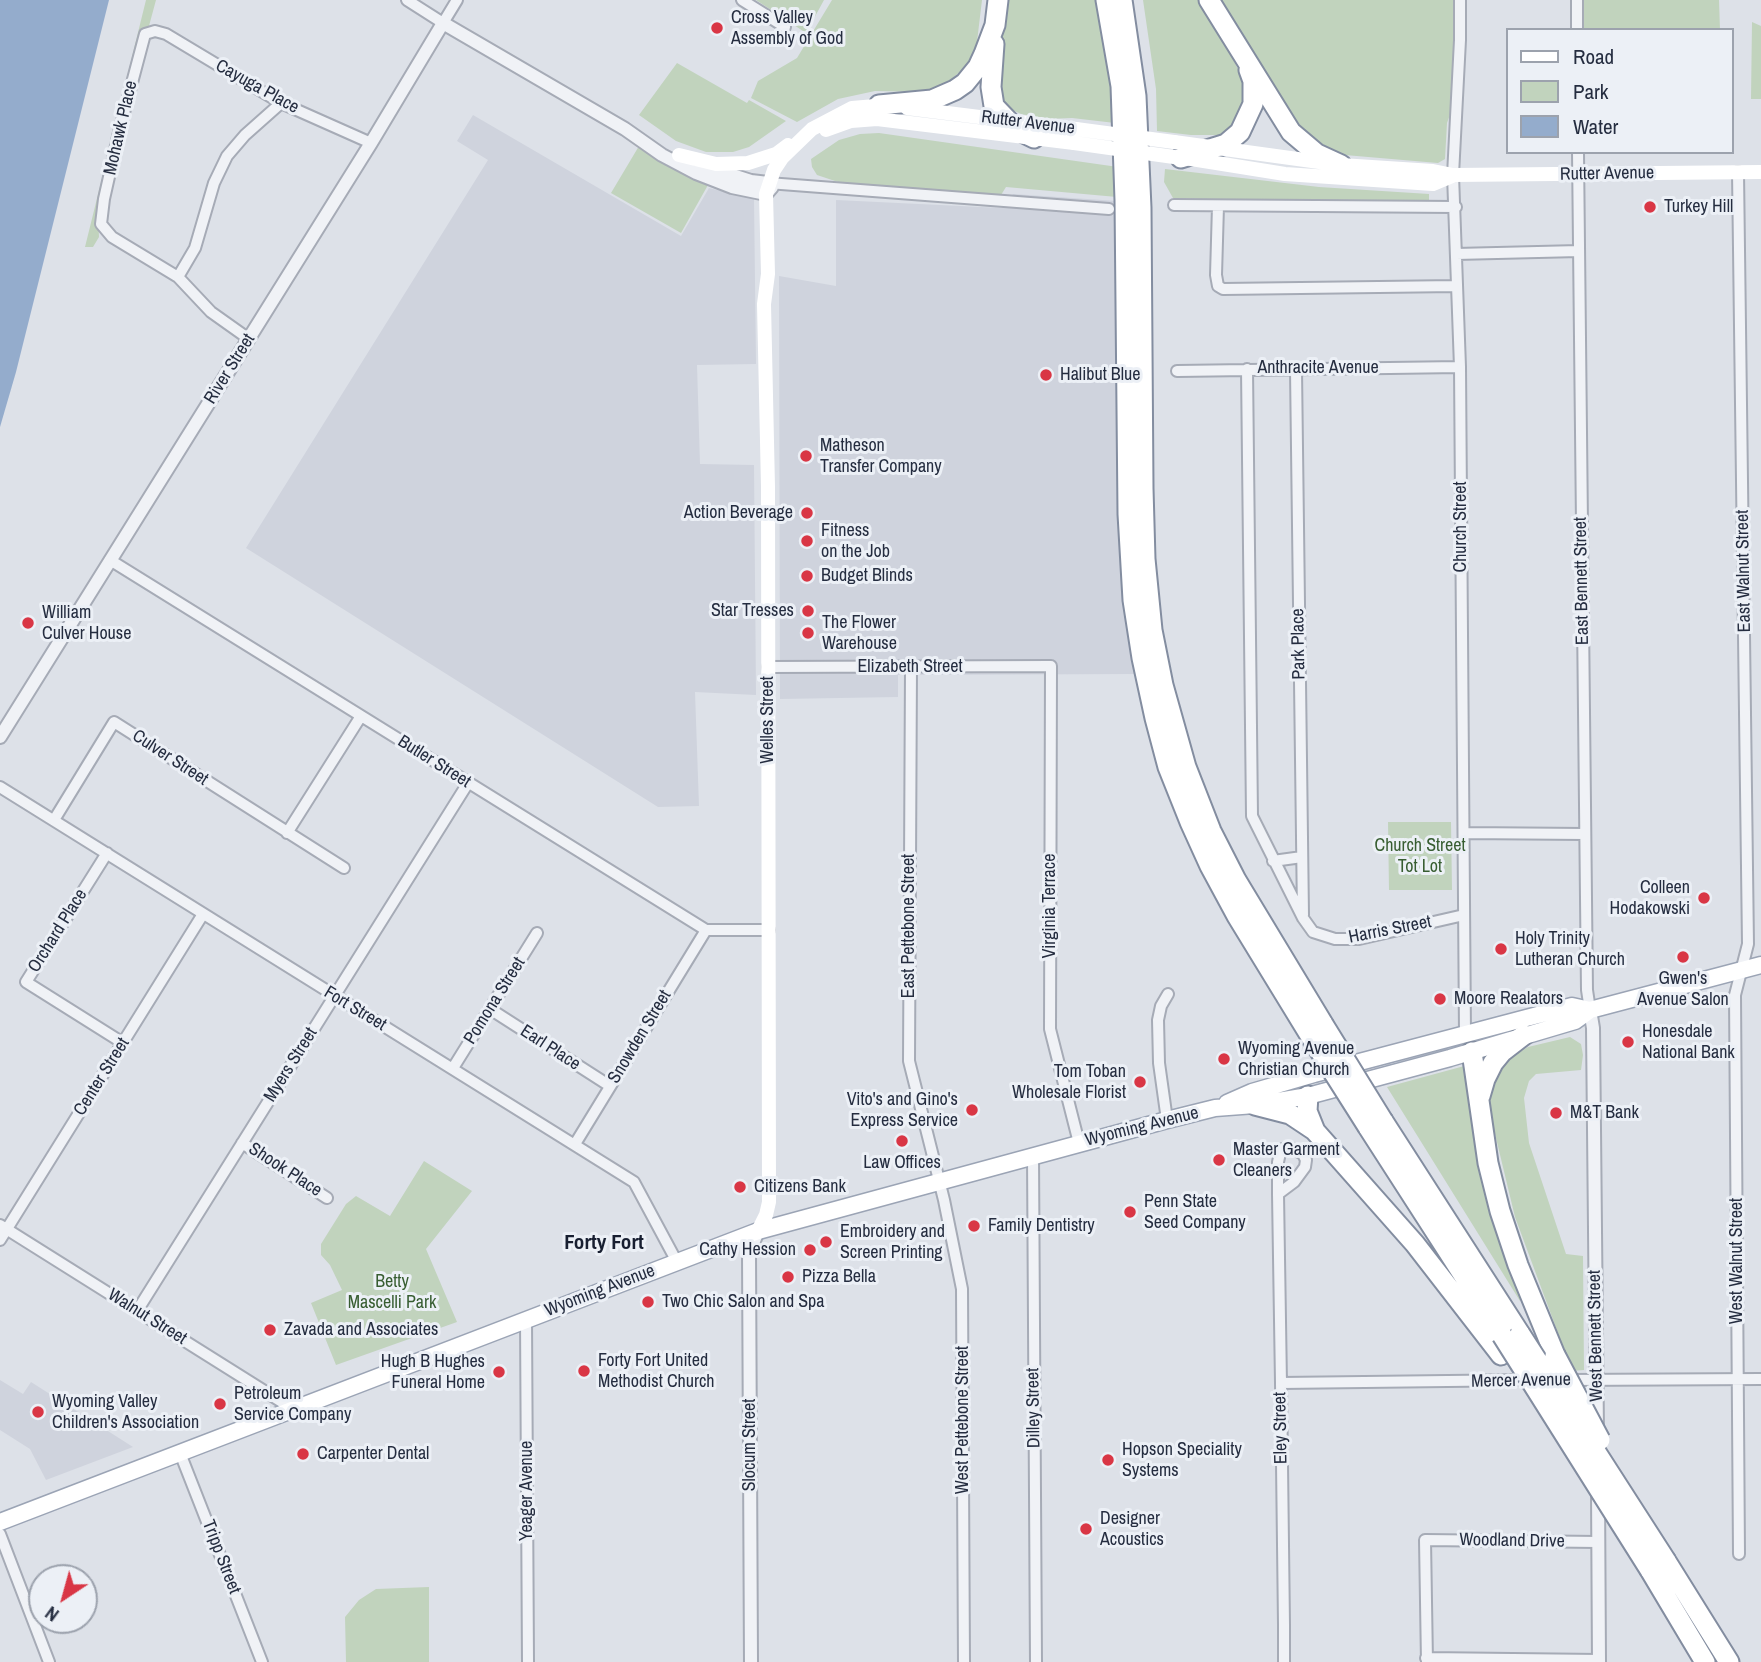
<!DOCTYPE html>
<style>
body{margin:0}
#map{position:relative;width:1761px;height:1662px;overflow:hidden;background:#dde1e8;font-family:"Archivo Narrow",sans-serif}
canvas{display:block}
.legend{position:absolute;left:1506px;top:28px;width:228px;height:126px;box-sizing:border-box;background:#ecf0f6;border:2px solid #9ca2ad;margin:0;padding:9px 12px;list-style:none;font-size:21px;color:#252d40}
.legend li{display:flex;align-items:center;gap:14px;height:35px}
.legend b{width:35px;border:2px solid #9ca2ad}
.north{position:absolute;left:28px;top:1564px;width:70px;height:70px;box-sizing:border-box;background:#ecf0f6;border:2px solid #9ca2ad;border-radius:50%;rotate:216deg;font-size:19px;font-weight:700;line-height:28px;text-align:center;color:#252d40}
.north::after{content:'';display:block;margin:auto;width:24px;height:32px;background:#d93645;clip-path:polygon(50% 0,100% 100%,50% 72%,0 100%)}
</style>
<div id="map">
<canvas width="1761" height="1662"></canvas>
<ul class="legend">
<li><b style="height:9px;background:#fff"></b>Road</li>
<li><b style="height:19px;background:#c1d3bd"></b>Park</li>
<li><b style="height:19px;background:#94accc"></b>Water</li>
</ul>
<div class="north">N</div>
</div>
<script>
const g = document.querySelector('canvas').getContext('2d');
g.lineJoin = 'round';
function fillPath(path, color) {
  g.fillStyle = color;
  g.fill(path, 'evenodd');
}
function shape(rows) {
  const path = new Path2D();
  for (const r of rows) {
    path.moveTo(r[0], r[1]);
    for (let i = 2; i < r.length; i += 2) path.lineTo(r[i], r[i + 1]);
  }
  return path;
}
function strokePath(path, color, width, dash) {
  g.strokeStyle = color;
  g.lineWidth = width;
  g.lineCap = dash ? 'butt' : 'round';
  g.setLineDash(dash || []);
  g.stroke(path);
}
function drawText(font, color, halo, rows, align = 'center') {
  g.font = font + ' "Archivo Narrow",sans-serif';
  g.lineWidth = 6;
  g.setLineDash([]);
  g.textBaseline = 'middle';
  g.strokeStyle = halo;
  g.fillStyle = color;
  for (const [text, x, y, turn = 0] of rows) {
    g.save();
    g.translate(x, y);
    g.rotate((+turn || 0) * Math.PI / 180);
    g.textAlign = isNaN(turn) ? turn : align;
    if (halo) g.strokeText(text, 0, 0);
    g.fillText(text, 0, 0);
    g.restore();
  }
}
const built = shape([
 [473,115,681,236,709,188,754,199,756,364,697,365,700,464,754,465,756,695,695,692,699,806,658,807,246,548,488,160,457,141],
 [1013,194,1117,201,1136,674,898,675,898,697,780,699,779,276,836,286,836,200,1002,208],
 [0,1380,23,1394,31,1382,133,1447,46,1480,30,1449,0,1430]
]);
const green = shape([
 [146,0,156,0,98,215,99,237,93,247,85,247],
 [756,0,824,0,806,33],
 [832,0,982,0,976,50,969,64,941,88,924,92,875,91,838,99,797,122,751,98,758,81,797,58],
 [1007,0,1101,0,1104,13,1115,123,1072,118,1046,119,1021,114,1006,107,999,91,998,40],
 [1143,0,1198,0,1231,55,1242,77,1244,92,1242,115,1235,125,1223,135,1191,135,1157,131,1156,89],
 [1219,0,1453,0,1453,106,1447,123,1445,159,1438,163,1345,155,1321,146,1294,122],
 [1580,0,1719,0,1720,30,1656,30,1655,28,1581,30],
 [1752,22,1761,26,1761,99,1751,99],
 [677,63,747,103,749,100,786,121,749,147,733,152,706,152,676,141,639,115],
 [879,133,1118,167,1117,197,1006,187,1001,195,841,183,817,175,812,167,811,159,839,140,860,134],
 [639,146,708,185,681,233,611,193],
 [1165,169,1319,187,1429,194,1429,202,1309,203,1173,198,1164,182],
 [1388,822,1451,822,1452,890,1389,890],
 [1570,1037,1581,1044,1583,1055,1581,1070,1536,1074,1529,1081,1524,1098,1529,1143,1566,1254,1583,1256,1584,1370,1572,1371,1515,1217,1489,1109,1490,1087,1497,1072,1513,1056,1528,1047],
 [1468,1065,1520,1289,1520,1301,1387,1087],
 [424,1161,472,1191,426,1249,457,1322,336,1365,311,1303,342,1290,330,1265,321,1255,321,1244,346,1204,356,1196,390,1216],
 [429,1587,429,1662,346,1662,345,1617,359,1600,376,1589]
]);
const water = shape([
 [0,0,109,0,16,372,0,427]
]);
const minor = shape([
 [407,0,443,23,457,0],
 [742,0,785,27],
 [1460,0,1460,40,1453,175,1460,367,1465,1034],
 [1577,0,1577,30],
 [1578,152,1587,990,1590,1010],
 [1738,172,1748,944,1735,995,1739,1554],
 [768,183,1109,209],
 [1174,205,1456,207],
 [1218,206,1216,275,1218,286,1223,289,1456,286],
 [1456,254,1579,251],
 [178,277,195,248,214,183,227,156,245,135,281,103],
 [249,339,211,312,178,277,112,237,101,224,104,199,120,128,145,34,155,31,166,34,281,103,371,143],
 [1247,369,1252,816,1303,918,1313,932,1335,939,1359,939,1464,915],
 [1296,370,1303,915],
 [1177,371,1460,367],
 [110,560,706,930,769,930],
 [768,667,1051,666,1050,1029,1079,1143],
 [911,668,909,1061,944,1200,962,1289,964,1662],
 [0,787,634,1182,677,1262],
 [54,820,114,722,344,868],
 [287,833,361,716],
 [1464,833,1585,834],
 [107,853,26,982,123,1043],
 [1273,861,1302,857],
 [490,1009,610,1086],
 [453,1068,537,933],
 [1167,1120,1159,1063,1158,1020,1161,1006,1168,994],
 [242,1143,327,1198],
 [575,1144,706,930],
 [1033,1155,1036,1662],
 [1278,1194,1294,1182,1305,1167,1306,1160,1303,1154,1289,1147,1283,1149,1280,1153,1278,1162,1278,1194,1281,1383,1284,1625,1284,1662],
 [0,1225,293,1409],
 [0,1240,203,914],
 [137,1311,468,783],
 [526,1319,528,1662],
 [1568,1380,1761,1379],
 [1281,1383,1531,1380],
 [180,1453,262,1662],
 [0,1534,49,1662],
 [1426,1658,1599,1660],
 [1427,1662,1425,1540,1598,1542]
]);
const tertiary = shape([
 [701,165,751,181,768,183],
 [0,737,371,143,443,23,625,129,662,155,696,173,732,187,766,194,772,187],
 [1590,1010,1593,1028,1597,1431],
 [1598,1491,1599,1662],
 [751,1662,749,1253,758,1231]
]);
const secondary = shape([
 [907,108,1076,129],
 [826,130,851,121,877,119,1074,143],
 [1174,142,1341,165,1433,171,1453,175,1761,172],
 [679,155,716,164,748,163,776,154,788,145],
 [1185,158,1285,174,1433,184,1452,176],
 [758,1231,766,1215,769,1202,768,487,764,304,768,274,766,194,774,170,782,158,812,129,852,108,887,105]
]);
const primary = shape([
 [1227,1103,1252,1092,1314,1074,1572,1006,1590,1010],
 [0,1522,758,1231,1167,1120,1215,1108,1255,1105,1308,1096,1450,1058,1575,1021,1590,1010,1761,965]
]);
const motorway = shape([
 [1106,0,1121,86,1125,200,1128,514,1133,600,1142,658,1155,718,1168,767,1190,822,1210,866,1237,916,1311,1037],
 [1122,0,1136,96,1141,208,1143,488,1145,559,1152,630,1163,685,1186,767,1211,831,1236,880,1323,1024],
 [1209,0,1291,132,1317,154,1341,165],
 [994,44,991,87,994,106,1016,129,1034,138],
 [879,105,932,100,955,90,965,83,978,67,984,54,995,25,998,0],
 [1181,158,1226,144,1240,132,1253,104,1253,81,1249,70],
 [1472,1052,1488,1163,1500,1211,1518,1265,1555,1355],
 [1308,1096,1307,1111,1315,1131,1415,1244,1501,1355],
 [1480,1096,1485,1079,1493,1063,1502,1052,1524,1035],
 [1255,1105,1290,1114,1314,1130],
 [1383,1121,1520,1334],
 [1368,1127,1502,1335],
 [1666,1561,1729,1662],
 [1650,1570,1705,1662]
]);
const secondaryBridge = shape([
 [1076,129,1174,142],
 [1074,143,1181,158]
]);
const motorwayBridge = shape([
 [1323,1024,1383,1121],
 [1311,1037,1368,1127],
 [1520,1334,1666,1561],
 [1502,1335,1650,1570],
 [1555,1355,1600,1440]
]);
const markers = [
 [717,28,7,"#d93645"],
 [1650,207,7,"#d93645"],
 [1046,375,7,"#d93645"],
 [806,456,7,"#d93645"],
 [807,513,7,"#d93645"],
 [807,541,7,"#d93645"],
 [807,576,7,"#d93645"],
 [808,611,7,"#d93645"],
 [28,623,7,"#d93645"],
 [808,633,7,"#d93645"],
 [1704,898,7,"#d93645"],
 [1501,949,7,"#d93645"],
 [1683,957,7,"#d93645"],
 [1440,999,7,"#d93645"],
 [1628,1042,7,"#d93645"],
 [1224,1059,7,"#d93645"],
 [1140,1082,7,"#d93645"],
 [972,1110,7,"#d93645"],
 [1556,1113,7,"#d93645"],
 [902,1141,7,"#d93645"],
 [1219,1160,7,"#d93645"],
 [740,1187,7,"#d93645"],
 [1130,1212,7,"#d93645"],
 [974,1226,7,"#d93645"],
 [826,1242,7,"#d93645"],
 [810,1250,7,"#d93645"],
 [788,1277,7,"#d93645"],
 [648,1302,7,"#d93645"],
 [270,1330,7,"#d93645"],
 [584,1371,7,"#d93645"],
 [499,1372,7,"#d93645"],
 [220,1404,7,"#d93645"],
 [38,1412,7,"#d93645"],
 [303,1454,7,"#d93645"],
 [1108,1460,7,"#d93645"],
 [1086,1529,7,"#d93645"]
];
const poiNames = [
 ["Cross Valley",731,18],
 ["Assembly of God",731,39],
 ["Turkey Hill",1664,207],
 ["Halibut Blue",1060,375],
 ["Matheson",820,446],
 ["Transfer Company",820,467],
 ["Action Beverage",793,513,"right"],
 ["Fitness",821,531],
 ["on the Job",821,552],
 ["Budget Blinds",821,576],
 ["Star Tresses",794,611,"right"],
 ["William",42,613],
 ["Culver House",42,634],
 ["The Flower",822,623],
 ["Warehouse",822,644],
 ["Colleen",1690,888,"right"],
 ["Hodakowski",1690,909,"right"],
 ["Holy Trinity",1515,939],
 ["Lutheran Church",1515,960],
 ["Gwen's",1683,979,"center"],
 ["Avenue Salon",1683,1000,"center"],
 ["Moore Realators",1454,999],
 ["Honesdale",1642,1032],
 ["National Bank",1642,1053],
 ["Wyoming Avenue",1238,1049],
 ["Christian Church",1238,1070],
 ["Tom Toban",1126,1072,"right"],
 ["Wholesale Florist",1126,1093,"right"],
 ["Vito's and Gino's",958,1100,"right"],
 ["Express Service",958,1121,"right"],
 ["M&T Bank",1570,1113],
 ["Master Garment",1233,1150],
 ["Cleaners",1233,1171],
 ["Law Offices",902,1163,"center"],
 ["Citizens Bank",754,1187],
 ["Penn State",1144,1202],
 ["Seed Company",1144,1223],
 ["Family Dentistry",988,1226],
 ["Embroidery and",840,1232],
 ["Screen Printing",840,1253],
 ["Cathy Hession",796,1250,"right"],
 ["Pizza Bella",802,1277],
 ["Two Chic Salon and Spa",662,1302],
 ["Zavada and Associates",284,1330],
 ["Forty Fort United",598,1361],
 ["Methodist Church",598,1382],
 ["Hugh B Hughes",485,1362,"right"],
 ["Funeral Home",485,1383,"right"],
 ["Petroleum",234,1394],
 ["Service Company",234,1415],
 ["Wyoming Valley",52,1402],
 ["Children's Association",52,1423],
 ["Hopson Speciality",1122,1450],
 ["Systems",1122,1471],
 ["Carpenter Dental",317,1454],
 ["Designer",1100,1519],
 ["Acoustics",1100,1540]
];
const streetNames = [
 ["Cayuga Place",257,87,29],
 ["Rutter Avenue",1028,123,7],
 ["Mohawk Place",121,128,-77],
 ["Rutter Avenue",1607,174,-1],
 ["Anthracite Avenue",1318,368],
 ["River Street",230,369,-58],
 ["Church Street",1461,527,-90],
 ["East Walnut Street",1744,571,-91],
 ["East Bennett Street",1582,581,-91],
 ["Park Place",1299,644,-91],
 ["Elizabeth Street",910,667],
 ["Welles Street",768,720,-90],
 ["Culver Street",170,758,33],
 ["Butler Street",434,762,32],
 ["Virginia Terrace",1050,906,-90],
 ["East Pettebone Street",909,926,-90],
 ["Harris Street",1390,930,-11],
 ["Orchard Place",58,931,-58],
 ["Pomona Street",495,1001,-58],
 ["Fort Street",355,1009,31],
 ["Snowden Street",640,1037,-59],
 ["Earl Place",550,1048,33],
 ["Myers Street",291,1065,-58],
 ["Center Street",102,1077,-58],
 ["Wyoming Avenue",1142,1127,-14],
 ["Shook Place",285,1170,33],
 ["West Walnut Street",1737,1261,-90],
 ["Wyoming Avenue",600,1291,-21],
 ["Walnut Street",147,1317,32],
 ["West Bennett Street",1596,1336,-91],
 ["Mercer Avenue",1521,1381,-1],
 ["Dilley Street",1034,1408,-91],
 ["West Pettebone Street",963,1420,-90],
 ["Eley Street",1281,1428,-91],
 ["Slocum Street",750,1445,-90],
 ["Yeager Avenue",527,1491,-90],
 ["Woodland Drive",1512,1541,1],
 ["Tripp Street",221,1557,69]
];
const parkNames = [
 ["Church Street",1420,846],
 ["Tot Lot",1420,867],
 ["Betty",392,1282],
 ["Mascelli Park",392,1303]
];
const quarterNames = [
 ["Forty Fort",604,1243]
];
fillPath(built, '#cfd3dd');
fillPath(green, '#c1d3bd');
fillPath(water, '#94accc');
strokePath(minor, '#a6abb6', 14);
strokePath(tertiary, '#a6abb6', 16);
strokePath(primary, '#9ba4b5', 19);
strokePath(motorway, '#838da0', 23);
strokePath(minor, '#f0f2f6', 10);
strokePath(tertiary, '#f0f2f6', 12);
strokePath(secondary, '#fff', 14);
strokePath(primary, '#fff', 16);
strokePath(motorway, '#fff', 19);
strokePath(motorwayBridge, '#838da0', 23, []);
strokePath(secondaryBridge, '#fff', 14);
strokePath(motorwayBridge, '#fff', 19);
for (const [x, y, r, color] of markers) {
  const dot = new Path2D();
  dot.arc(x, y, r, 0, 2 * Math.PI);
  g.fillStyle = color;
  g.fill(dot);
  strokePath(dot, '#ecf0f6', 2.5);
}
drawText('18px', '#252d40', '#ecf0f6', poiNames, 'left');
drawText('18px', '#252d40', '#ecf0f6', streetNames);
drawText('18px', '#375d31', '#ecf0f6', parkNames);
drawText('bold 21px', '#181f31', '#ecf0f6', quarterNames);
</script>
